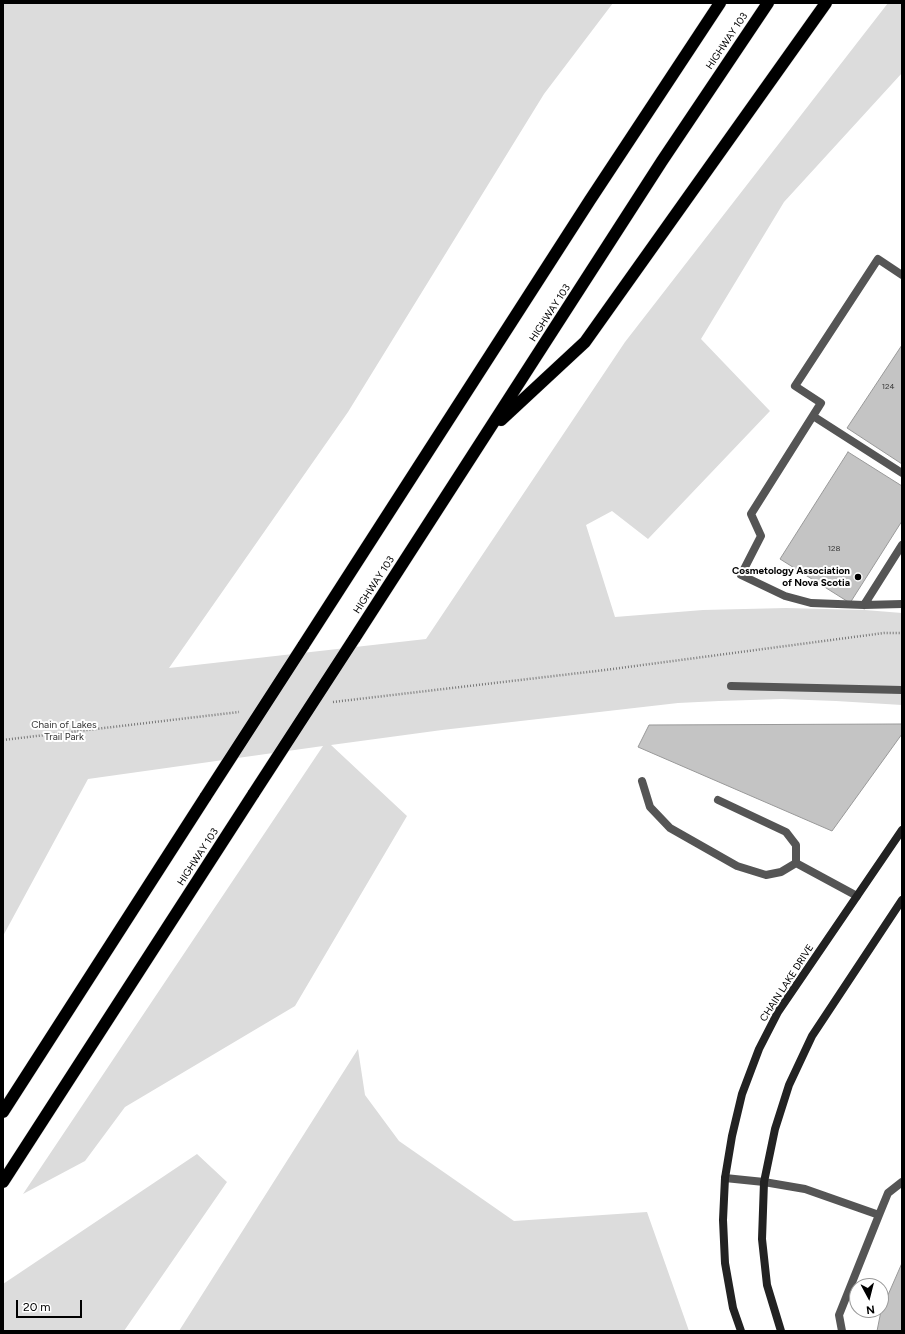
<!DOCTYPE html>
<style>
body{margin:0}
#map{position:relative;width:905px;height:1334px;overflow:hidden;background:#fff;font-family:Figtree,sans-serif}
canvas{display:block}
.frame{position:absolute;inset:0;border:4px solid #000;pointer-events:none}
.north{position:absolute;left:849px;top:1278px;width:40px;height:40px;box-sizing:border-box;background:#fff;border:1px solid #999;border-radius:50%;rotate:173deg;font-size:11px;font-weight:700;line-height:16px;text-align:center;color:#000}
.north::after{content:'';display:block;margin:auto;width:14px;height:18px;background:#000;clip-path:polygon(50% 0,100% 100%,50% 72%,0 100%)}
.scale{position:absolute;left:16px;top:1300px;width:66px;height:18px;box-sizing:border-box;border:2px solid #000;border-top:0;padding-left:5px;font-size:12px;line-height:14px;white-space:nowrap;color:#000;-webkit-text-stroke:3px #fff;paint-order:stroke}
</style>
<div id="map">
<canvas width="905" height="1334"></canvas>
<div class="frame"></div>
<div class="north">N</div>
<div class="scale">20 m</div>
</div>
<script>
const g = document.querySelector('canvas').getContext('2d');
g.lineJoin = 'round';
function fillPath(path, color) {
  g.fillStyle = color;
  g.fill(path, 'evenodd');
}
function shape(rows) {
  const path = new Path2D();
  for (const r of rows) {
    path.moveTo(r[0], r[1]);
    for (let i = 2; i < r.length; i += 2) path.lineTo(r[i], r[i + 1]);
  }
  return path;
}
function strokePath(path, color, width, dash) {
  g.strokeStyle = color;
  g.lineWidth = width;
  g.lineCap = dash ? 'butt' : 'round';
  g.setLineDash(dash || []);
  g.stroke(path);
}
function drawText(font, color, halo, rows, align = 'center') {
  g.font = font + ' Figtree,sans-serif';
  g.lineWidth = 4;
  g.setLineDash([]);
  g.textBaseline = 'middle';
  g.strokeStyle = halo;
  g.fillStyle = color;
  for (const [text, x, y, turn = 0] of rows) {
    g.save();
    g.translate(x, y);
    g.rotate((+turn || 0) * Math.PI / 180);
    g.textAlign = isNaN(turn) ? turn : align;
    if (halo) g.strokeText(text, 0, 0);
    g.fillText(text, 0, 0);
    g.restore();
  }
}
const green = shape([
 [3,3,613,3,544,94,348,412,169,668,426,639,625,342,888,3,902,3,902,73,784,202,701,339,770,411,648,539,612,511,586,525,615,617,703,610,786,608,865,610,902,613,902,705,836,701,782,699,719,701,678,703,442,730,331,745,407,816,295,1006,125,1107,85,1161,23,1194,323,746,88,779,3,936],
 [358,1049,365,1095,399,1141,514,1221,647,1212,689,1331,179,1331],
 [197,1154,227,1182,124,1331,3,1331,3,1284]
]);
const building = shape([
 [902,345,902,464,847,428,902,345],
 [848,452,902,486,902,521,850,603,780,559,848,452],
 [902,724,902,734,832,831,638,747,649,725,902,724],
 [902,1263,902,1331,877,1331,881,1311,902,1263]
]);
const path = shape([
 [333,702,605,670,884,633,902,633],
 [3,740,239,712]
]);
const lane = shape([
 [902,275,878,259,795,386,821,403,751,514,761,536,741,575,785,596,811,603,864,605,902,604],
 [813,416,902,473],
 [864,605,902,545],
 [731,686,902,690],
 [642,781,650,807,670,828,737,866,766,875,781,872,796,863,857,896],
 [718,800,786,832,796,845,796,863],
 [725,1178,764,1182,805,1189,879,1215],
 [842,1331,839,1315,879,1215,888,1193,902,1182]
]);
const secondary = shape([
 [741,1331,733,1308,725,1263,723,1220,725,1178,732,1136,742,1094,759,1049,778,1012,902,830],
 [781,1331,767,1285,762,1239,764,1182,775,1129,789,1085,812,1036,902,900]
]);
const highway = shape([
 [501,420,585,342,826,3],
 [354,639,662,161,768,3],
 [303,646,590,200,720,3],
 [3,1112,206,796],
 [3,1182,254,793]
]);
const highwayBridge = shape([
 [254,793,354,639],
 [206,796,303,646]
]);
const markers = [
 [858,577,4,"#000"]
];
const numberNames = [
 ["124",888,387],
 ["128",834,549]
];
const streetNames = [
 ["HIGHWAY 103",727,41,-56],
 ["HIGHWAY 103",550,313,-57],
 ["HIGHWAY 103",374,585,-57],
 ["HIGHWAY 103",198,857,-57],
 ["CHAIN LAKE DRIVE",787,983,-57]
];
const poiNames = [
 ["Cosmetology Association",850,571],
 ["of Nova Scotia",850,583]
];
const parkNames = [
 ["Chain of Lakes",64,725],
 ["Trail Park",64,737]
];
fillPath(green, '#dcdcdc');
fillPath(building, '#c4c4c4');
strokePath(building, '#999', 1);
strokePath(highway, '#dbdbdb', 13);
strokePath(path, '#777', 2.5, [1, 2]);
strokePath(lane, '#555', 8);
strokePath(secondary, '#222', 8);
strokePath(highway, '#000', 12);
strokePath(highwayBridge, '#dbdbdb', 13, []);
strokePath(highwayBridge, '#000', 12);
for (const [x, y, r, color] of markers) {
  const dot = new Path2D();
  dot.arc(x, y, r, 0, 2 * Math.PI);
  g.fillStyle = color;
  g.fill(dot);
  strokePath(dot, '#fff', 1.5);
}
drawText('8px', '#313131', null, numberNames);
drawText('10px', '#000', '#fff', streetNames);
drawText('bold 10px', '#000', '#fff', poiNames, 'right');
drawText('10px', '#333', '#fff', parkNames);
</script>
